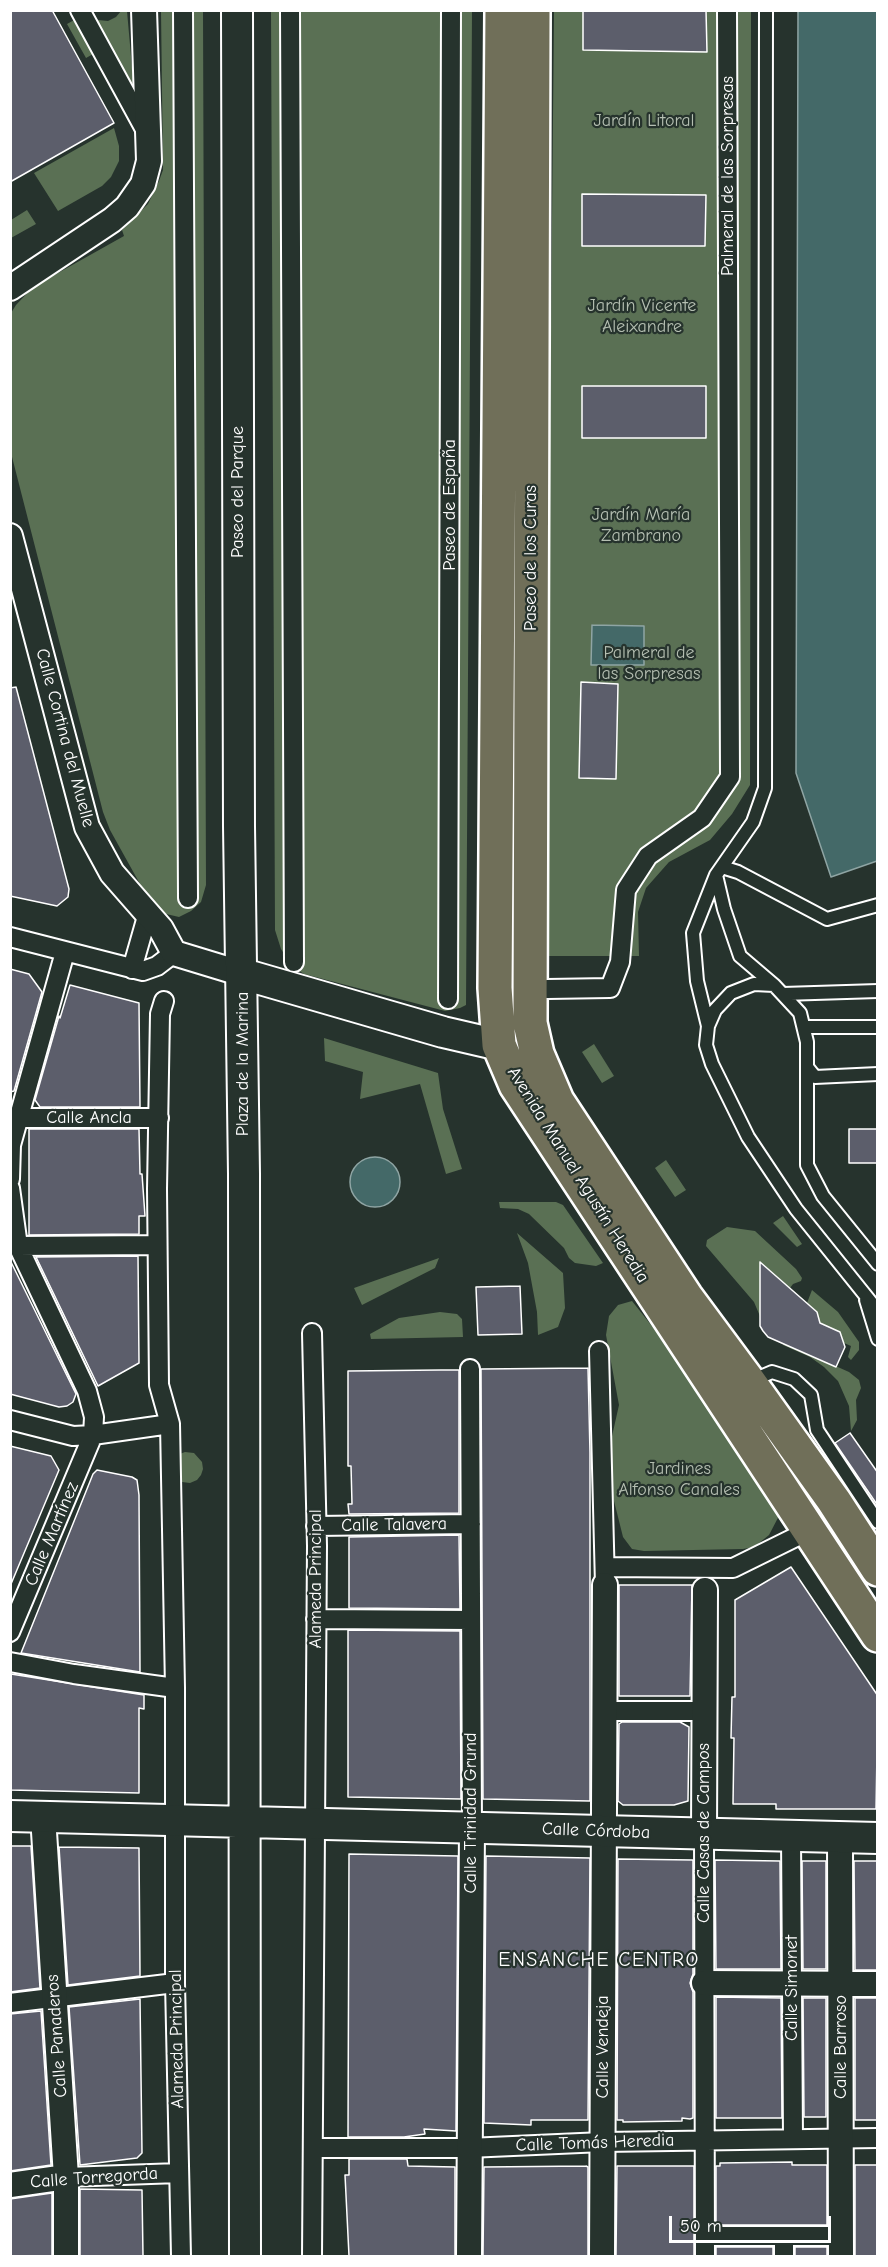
<!DOCTYPE html>
<meta charset="utf-8">
<style>
body{margin:0}
#map{position:relative;width:888px;height:2267px;overflow:hidden;background:#26332d;font-family:"Comic Neue",sans-serif}
canvas{display:block}
.frame{position:absolute;inset:0;border:12px solid #fff;pointer-events:none}
.scale{position:absolute;left:669px;top:2216px;width:162px;height:27px;box-sizing:border-box;border:3px solid #fff;border-top:0;padding-left:8px;font-size:18px;line-height:21px;white-space:nowrap;color:#fff;-webkit-text-stroke:4px #26332d;paint-order:stroke}
</style>
<div id="map">
<canvas width="888" height="2267"></canvas>
<div class="frame"></div>
<div class="scale">50 m</div>
</div>
<script>
const g = document.querySelector('canvas').getContext('2d');
g.lineJoin = 'round';
function fillPath(path, color) {
  g.fillStyle = color;
  g.fill(path, 'evenodd');
}
function shape(rows) {
  const path = new Path2D();
  for (const r of rows) {
    if (r.length === 3) {
      path.moveTo(r[0] + r[2], r[1]);
      path.arc(r[0], r[1], r[2], 0, 2 * Math.PI);
      continue;
    }
    path.moveTo(r[0], r[1]);
    for (let i = 2; i < r.length; i += 2) path.lineTo(r[i], r[i + 1]);
  }
  return path;
}
function strokePath(path, color, width, dash) {
  g.strokeStyle = color;
  g.lineWidth = width;
  g.lineCap = dash ? 'butt' : 'round';
  g.setLineDash(dash || []);
  g.stroke(path);
}
function drawText(font, color, halo, rows, align = 'center') {
  g.font = font + ' "Comic Neue",sans-serif';
  g.lineWidth = 4.5;
  g.setLineDash([]);
  g.textBaseline = 'middle';
  g.strokeStyle = halo;
  g.fillStyle = color;
  for (const [text, x, y, turn = 0] of rows) {
    g.save();
    g.translate(x, y);
    g.rotate((+turn || 0) * Math.PI / 180);
    g.textAlign = isNaN(turn) ? turn : align;
    if (halo) g.strokeText(text, 0, 0);
    g.fillText(text, 0, 0);
    g.restore();
  }
}
const green = shape([
 [121,11,127,11,134,90,90,16,98,20,108,21,116,17],
 [161,11,203,11,206,885,201,902,191,911,179,917,162,913,150,902,110,830,103,812,11,453,11,313,16,305,33,287,124,236,122,230,148,204,159,181,163,170],
 [271,11,472,11,466,1005,460,1008,445,1011,304,974,292,966,281,949,275,930],
 [554,11,751,11,750,785,732,814,710,840,669,862,646,888,638,912,639,956,545,956],
 [76,19,95,53,86,58,67,24],
 [114,128,119,146,119,161,111,177,102,186,58,211,34,173],
 [27,210,36,224,11,238,11,220],
 [324,1038,438,1073,443,1109,462,1169,446,1174,420,1084,360,1099,363,1072,325,1061],
 [594,1044,614,1076,602,1083,582,1052],
 [666,1160,686,1190,675,1197,655,1168],
 [499,1202,556,1202,563,1205,603,1263,596,1266,575,1263,569,1258,564,1248,529,1214,518,1209,500,1208],
 [783,1216,802,1244,797,1247,773,1223],
 [727,1227,755,1231,796,1269,802,1278,801,1281,793,1284,790,1288,770,1270,761,1274,762,1321,754,1302,706,1246,707,1240],
 [517,1233,563,1273,565,1308,558,1327,538,1335,537,1312,528,1263],
 [439,1258,435,1268,362,1305,354,1288],
 [812,1290,838,1312,859,1342,859,1350,851,1360,848,1357,851,1346,844,1343,840,1332,820,1323,817,1312,807,1303],
 [632,1301,702,1389,781,1512,769,1535,754,1547,743,1549,644,1551,632,1549,623,1537,609,1481,608,1454,619,1405,606,1335,609,1316,618,1305],
 [440,1312,457,1314,462,1319,463,1337,371,1339,370,1334,399,1318],
 [784,1343,849,1372,859,1380,861,1388,856,1400,857,1420,851,1431,849,1406,838,1381,824,1367,810,1357,783,1345],
 [185,1452,194,1453,202,1462,203,1469,201,1475,197,1480,190,1483,182,1482,176,1477,177,1455]
]);
const water = shape([
 [798,11,878,11,877,861,831,877,796,773,798,11],
 [592,625,644,626,644,665,591,665,592,625],
 [375,1182,25]
]);
const building = shape([
 [10,10,52,10,114,123,10,182,10,10],
 [583,10,706,10,707,52,583,50,583,10],
 [582,194,706,195,705,246,582,246,582,194],
 [582,386,706,386,706,438,582,438,582,386],
 [581,682,618,684,616,779,579,778,581,682],
 [16,687,69,889,68,897,57,906,10,896,10,688,16,687],
 [10,969,29,974,42,992,14,1091,10,1092,10,969],
 [70,985,139,1003,140,1107,40,1107,35,1100,59,1016,60,1018,70,985],
 [29,1129,139,1129,140,1174,142,1174,145,1216,139,1216,139,1234,29,1235,29,1129],
 [849,1129,878,1129,878,1163,849,1163,849,1129],
 [138,1256,139,1363,98,1386,36,1257,138,1256],
 [10,1260,76,1394,73,1402,67,1406,59,1407,10,1394,10,1260],
 [760,1262,817,1312,820,1323,840,1332,845,1347,836,1367,768,1337,763,1331,760,1326,760,1262],
 [520,1286,522,1334,478,1335,476,1287,520,1286],
 [588,1368,590,1453,590,1801,483,1799,481,1369,588,1368],
 [441,1370,459,1370,459,1513,349,1514,348,1504,352,1504,351,1466,348,1466,348,1371,441,1370],
 [850,1433,878,1473,878,1506,835,1443,850,1433],
 [10,1446,51,1456,59,1470,11,1584,10,1446],
 [97,1470,132,1477,137,1480,139,1495,140,1672,21,1653,93,1474,97,1470],
 [459,1535,460,1609,349,1608,349,1537,459,1535],
 [791,1567,878,1696,876,1809,776,1809,776,1804,733,1804,734,1738,731,1738,732,1697,735,1697,735,1600,791,1567],
 [619,1585,692,1585,690,1696,619,1696,619,1585],
 [348,1630,460,1631,461,1799,348,1797,348,1630],
 [11,1674,144,1695,144,1709,139,1708,139,1793,10,1790,11,1674],
 [622,1722,680,1722,689,1727,688,1801,674,1805,623,1805,618,1801,619,1724,622,1722],
 [10,1846,31,1846,40,1988,10,1992,10,1846],
 [59,1847,139,1848,140,1976,68,1985,59,1847],
 [349,1854,458,1856,456,2131,424,2129,425,2134,404,2137,348,2137,349,1854],
 [486,1856,590,1858,588,2120,531,2120,531,2125,484,2123,486,1856],
 [618,1859,693,1860,693,1974,690,1983,693,1992,693,2118,690,2119,682,2118,682,2121,623,2122,623,2120,617,2120,618,1859],
 [715,1860,780,1861,781,1969,716,1969,715,1860],
 [802,1861,826,1861,826,1969,803,1969,802,1861],
 [854,1861,878,1861,878,1970,855,1970,854,1861],
 [716,1997,781,1998,782,2118,716,2118,716,1997],
 [803,1998,826,1998,826,2117,804,2117,803,1998],
 [855,1998,878,1998,878,2120,855,2120,855,1998],
 [140,1999,142,2153,137,2158,80,2165,69,2007,140,1999],
 [41,2011,51,2165,10,2171,10,2014,41,2011],
 [349,2159,407,2159,408,2166,455,2167,455,2256,349,2256,345,2175,349,2175,349,2159],
 [792,2162,792,2165,827,2165,827,2225,716,2225,716,2166,720,2166,720,2163,792,2162],
 [855,2165,878,2165,878,2256,855,2256,855,2165],
 [586,2166,588,2167,588,2256,483,2256,484,2167,586,2166],
 [617,2166,694,2166,694,2256,616,2256,617,2166],
 [80,2189,142,2190,143,2256,80,2256,80,2189],
 [52,2193,52,2256,10,2256,10,2199,52,2193],
 [716,2247,773,2247,773,2256,716,2256,716,2247],
 [795,2247,827,2247,827,2256,795,2256,795,2247]
]);
const service = shape([
 [722,867,738,872,827,919,878,905],
 [716,875,724,909,740,956,774,985],
 [783,994,878,991],
 [708,1026,697,981,693,933,716,875,753,822,765,788,766,10],
 [804,1027,878,1027],
 [807,1067,807,1165,823,1196,878,1264],
 [878,1074,815,1077,807,1067,807,1042,800,1013,774,985,754,984,731,993,715,1010,708,1026,706,1045,712,1064,748,1137,796,1209,878,1311],
 [866,1300,878,1339],
 [751,1381,772,1372,794,1379,811,1395,817,1430,878,1522]
]);
const pedestrian = shape([
 [80,10,147,133],
 [183,10,188,898],
 [290,10,294,962],
 [10,937,143,971,157,966,174,953],
 [132,969,148,913],
 [547,989,610,988,620,962,626,890,648,856,702,818,730,777,727,10],
 [448,999,451,10],
 [164,1001,160,1014,157,1189,159,1385,170,1424,175,1688,175,1983,181,2256],
 [20,1118,159,1118],
 [10,1179,11,1145,65,952],
 [10,1188,18,1246,87,1391,94,1417,93,1435,10,1632],
 [18,1246,157,1245],
 [599,1351,605,1585],
 [470,1369,472,1828],
 [10,1420,73,1436,93,1435,170,1424],
 [316,1526,471,1524],
 [605,1567,733,1568,808,1531],
 [316,1619,471,1620],
 [10,1662,74,1674,175,1688],
 [604,1711,705,1711],
 [704,1834,705,2256],
 [791,1836,793,2139],
 [10,2003,175,1983],
 [313,2148,468,2148,603,2142,878,2138],
 [66,2177,179,2173],
 [705,2236,841,2236],
 [784,2236,784,2256],
 [312,2256,317,1546,312,1333]
]);
const minor = shape([
 [10,288,112,220,127,207,143,184,149,161,144,10],
 [10,536,87,827,112,873,161,929,174,953,243,974],
 [43,1816,66,2177,66,2256],
 [704,1834,705,1590],
 [840,1838,841,2256],
 [704,1983,878,1984],
 [10,2185,66,2177],
 [469,2256,472,1828],
 [602,2256,605,1585]
]);
const tertiary = shape([
 [237,10,239,826,244,1174,245,2256],
 [243,974,443,1032,499,1045],
 [10,1816,878,1838]
]);
const primary = shape([
 [502,10,495,988,499,1045,516,1085,878,1635],
 [533,10,530,1023,537,1054,557,1101],
 [541,1086,557,1101,686,1297,749,1382,834,1501,878,1569]
]);
const parkNames = [
 ["Jardín Litoral",644,121],
 ["Jardín Vicente",642,306],
 ["Aleixandre",642,327],
 ["Jardín María",641,515],
 ["Zambrano",641,536],
 ["Palmeral de",649,653],
 ["las Sorpresas",649,674],
 ["Jardines",679,1469],
 ["Alfonso Canales",679,1490]
];
const streetNames = [
 ["Palmeral de las Sorpresas",728,176,-90],
 ["Paseo del Parque",238,492,-90],
 ["Paseo de España",450,505,-90],
 ["Paseo de los Curas",531,558,-90],
 ["Calle Cortina del Muelle",65,738,75],
 ["Plaza de la Marina",243,1064,-90],
 ["Calle Ancla",89,1118],
 ["Avenida Manuel Agustín Heredia",578,1175,58],
 ["Calle Talavera",394,1525,-1],
 ["Calle Martínez",52,1534,-67],
 ["Alameda Principal",316,1579,-90],
 ["Calle Trinidad Grund",471,1813,-90],
 ["Calle Córdoba",596,1831,2],
 ["Calle Casas de Campos",704,1833,-90],
 ["Calle Simonet",792,1988,-90],
 ["Calle Panaderos",57,2036,-94],
 ["Alameda Principal",177,2039,-91],
 ["Calle Vendeja",603,2047,-90],
 ["Calle Barroso",841,2047,-90],
 ["Calle Tomás Heredia",595,2143,-2],
 ["Calle Torregorda",94,2178,-4]
];
const neighbourhoodNames = [
 ["ENSANCHE CENTRO",599,1960]
];
fillPath(green, '#5a7054');
fillPath(water, '#446968');
strokePath(water, '#8fa5a4', 1.5);
fillPath(building, '#5c5e6b');
strokePath(building, '#fff', 1.5);
strokePath(service, '#fff', 16);
strokePath(pedestrian, '#fff', 22);
strokePath(minor, '#fff', 28);
strokePath(tertiary, '#fff', 34);
strokePath(primary, '#fff', 38);
strokePath(service, '#26332d', 12);
strokePath(pedestrian, '#26332d', 18);
strokePath(minor, '#26332d', 24);
strokePath(tertiary, '#26332d', 30);
strokePath(primary, '#706f59', 33);
drawText('18px', '#b5bfb2', '#26332d', parkNames);
drawText('18px', '#fff', '#26332d', streetNames);
g.letterSpacing = '1.5px';
drawText('20px', '#fff', '#26332d', neighbourhoodNames);
g.letterSpacing = '0px';
</script>
